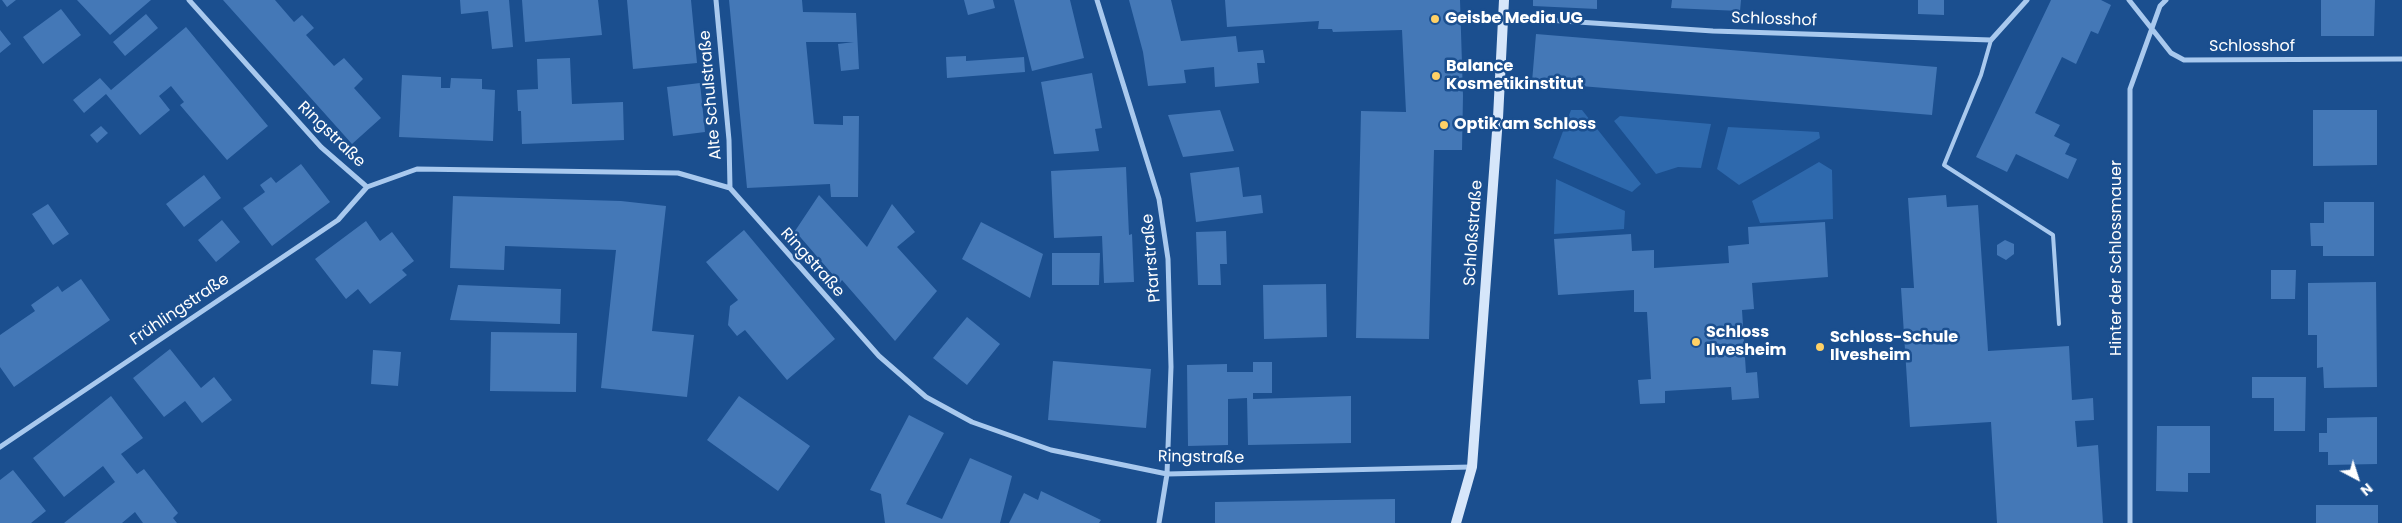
<!DOCTYPE html>
<meta charset="utf-8">
<style>
body{margin:0}
#map{position:relative;width:2402px;height:523px;overflow:hidden;background:#1b4f8f;font-family:Poppins,sans-serif}
canvas{display:block}
.north{position:absolute;left:2332px;top:453px;width:50px;height:50px;-webkit-text-stroke:4px #1b4f8f;paint-order:stroke;rotate:140deg;font-size:14px;font-weight:700;line-height:20px;text-align:center;color:#fff}
.north::after{content:'';display:block;margin:auto;width:18px;height:22px;background:#fff;clip-path:polygon(50% 0,100% 100%,50% 72%,0 100%)}
</style>
<div id="map">
<canvas width="2402" height="523"></canvas>
<div class="north">N</div>
</div>
<script>
const g = document.querySelector('canvas').getContext('2d');
g.lineJoin = 'round';
function fillPath(path, color) {
  g.fillStyle = color;
  g.fill(path, 'evenodd');
}
function shape(rows) {
  const path = new Path2D();
  for (const r of rows) {
    path.moveTo(r[0], r[1]);
    for (let i = 2; i < r.length; i += 2) path.lineTo(r[i], r[i + 1]);
  }
  return path;
}
function strokePath(path, color, width, dash) {
  g.strokeStyle = color;
  g.lineWidth = width;
  g.lineCap = dash ? 'butt' : 'round';
  g.setLineDash(dash || []);
  g.stroke(path);
}
function drawText(font, color, halo, rows, align = 'center') {
  g.font = font + ' Poppins,sans-serif';
  g.lineWidth = 5;
  g.setLineDash([]);
  g.textBaseline = 'middle';
  g.strokeStyle = halo;
  g.fillStyle = color;
  for (const [text, x, y, turn = 0] of rows) {
    g.save();
    g.translate(x, y);
    g.rotate((+turn || 0) * Math.PI / 180);
    g.textAlign = isNaN(turn) ? turn : align;
    if (halo) g.strokeText(text, 0, 0);
    g.fillText(text, 0, 0);
    g.restore();
  }
}
const green = shape([
 [1571,110,1582,110,1641,184,1632,192,1553,158],
 [1620,116,1711,124,1701,168,1678,167,1656,174,1614,121],
 [1728,127,1819,132,1820,138,1739,185,1717,169],
 [1819,162,1832,170,1833,219,1760,223,1752,201],
 [1556,179,1625,211,1624,229,1554,234]
]);
const building = shape([
 [2,0,16,0,7,7],
 [77,0,151,0,110,35],
 [223,0,275,0,294,22,302,15,314,28,306,35,334,66,344,58,363,79,354,88,381,118,352,144],
 [460,0,509,0,513,47,492,49,488,11,461,14],
 [522,0,598,0,602,35,525,42],
 [627,0,691,0,697,63,633,69],
 [729,0,802,0,803,12,856,13,859,69,841,71,838,44,854,42,806,42,814,124,843,125,843,116,859,116,858,197,831,197,830,184,747,188],
 [964,0,993,0,995,8,968,15],
 [1014,0,1070,0,1084,58,1032,71],
 [1129,0,1171,0,1181,41,1236,36,1238,52,1263,50,1265,63,1257,63,1259,83,1215,87,1214,67,1184,70,1186,83,1148,86,1143,52],
 [1225,0,1460,0,1463,96,1462,150,1434,150,1429,339,1356,338,1361,111,1406,112,1402,30,1333,32,1332,29,1318,29,1319,21,1227,27],
 [1533,0,1597,0,1597,9,1533,6],
 [1672,0,1741,0,1740,11,1671,8],
 [1918,0,1944,0,1944,15,1918,14],
 [2051,0,2101,0,2111,5,2098,34,2091,31,2076,64,2062,57,2035,113,2060,125,2054,136,2070,144,2065,154,2077,159,2068,179,2016,154,2007,172,1976,157],
 [2321,0,2375,0,2374,36,2321,36],
 [61,9,81,35,43,64,23,37],
 [146,14,158,28,125,56,113,42],
 [186,27,268,126,227,160,180,105,184,102,171,86,159,96,170,110,140,135,106,94,84,113,73,100,100,78,111,90],
 [0,30,11,44,0,53],
 [1536,34,1937,67,1932,115,1532,82],
 [966,56,966,61,1024,57,1025,72,947,78,946,57],
 [570,58,572,104,623,102,624,140,522,144,521,111,518,111,517,90,538,89,537,59],
 [1092,73,1102,128,1095,129,1099,151,1054,154,1041,82],
 [402,75,441,77,441,88,450,88,451,78,482,79,482,89,495,90,493,141,399,137],
 [700,83,705,132,673,136,667,87],
 [1220,110,1234,151,1183,157,1168,115],
 [2313,110,2377,110,2377,165,2313,166],
 [101,126,108,133,97,143,90,135],
 [301,164,330,202,272,246,243,208,265,192,260,185,271,177,276,183],
 [1126,167,1129,235,1132,234,1134,282,1104,283,1102,236,1054,238,1051,171],
 [1239,167,1243,197,1261,195,1263,213,1196,222,1190,173],
 [204,175,221,198,184,227,166,204],
 [819,195,867,247,892,204,915,232,897,247,937,291,895,341,842,280,840,283,795,231],
 [1946,195,1947,207,1978,205,1988,351,2069,346,2072,400,2093,398,2094,420,2075,421,2077,447,2098,445,2103,523,1997,523,1991,422,1910,427,1901,288,1914,288,1908,198],
 [453,196,621,201,666,206,652,331,694,335,687,397,601,388,616,250,505,246,504,270,450,268],
 [2324,202,2374,202,2374,256,2323,256,2323,246,2311,246,2310,223,2324,223],
 [48,204,69,234,53,245,32,214],
 [222,220,240,242,216,262,198,240],
 [366,221,380,241,392,232,414,261,402,270,407,275,370,304,358,289,346,299,315,259],
 [981,222,1043,254,1030,298,962,259],
 [1825,222,1828,277,1752,283,1754,309,1742,310,1746,373,1757,372,1759,398,1732,400,1731,387,1665,391,1665,403,1640,404,1638,380,1651,379,1647,312,1634,312,1634,290,1558,295,1554,239,1631,234,1632,251,1654,250,1654,268,1729,263,1728,246,1749,244,1748,227],
 [744,230,835,339,787,380,745,330,737,336,728,325,730,306,738,300,706,262],
 [1226,231,1227,264,1220,264,1221,285,1198,285,1196,232],
 [2005,240,2014,244,2014,254,2006,260,1997,255,1997,245],
 [1052,253,1100,253,1099,285,1052,285],
 [2271,270,2296,270,2295,299,2271,299],
 [81,279,110,320,14,387,0,367,0,335,35,311,31,305,58,286,62,292],
 [2376,282,2377,387,2324,388,2323,367,2317,368,2317,335,2308,335,2308,283],
 [1326,284,1327,337,1264,339,1263,285],
 [458,285,561,289,560,324,450,320],
 [967,317,1000,344,967,385,933,358],
 [491,332,577,333,576,392,490,391],
 [170,349,201,388,214,377,232,400,202,423,185,401,164,417,133,378],
 [373,350,401,352,398,386,371,384],
 [1053,361,1151,369,1146,428,1048,420],
 [1253,362,1272,362,1272,393,1253,393,1253,399,1351,396,1351,443,1248,445,1247,398,1228,399,1228,445,1188,446,1187,365,1227,364,1227,372,1253,372],
 [2252,377,2306,377,2305,431,2274,431,2274,398,2252,398],
 [111,396,143,438,121,454,137,474,144,469,178,513,173,518,177,523,143,523,135,512,122,523,64,523,115,482,103,466,64,497,33,458],
 [739,396,810,446,778,491,707,440],
 [909,415,944,433,906,504,942,519,970,458,1012,476,1000,523,885,523,881,494,870,490],
 [2377,417,2377,464,2328,465,2328,452,2319,452,2319,433,2327,433,2327,418],
 [2157,426,2210,426,2210,473,2188,473,2188,492,2156,491],
 [13,470,46,511,31,523,0,523,0,480],
 [1041,491,1101,520,1099,523,1009,523,1024,493,1038,500],
 [1395,499,1395,523,1215,523,1215,502],
 [2316,505,2378,505,2378,523,2316,523]
]);
const service = shape([
 [1991,40,1981,75,1944,165,2053,235,2059,324]
]);
const minor = shape([
 [189,0,321,147,367,187,417,169,678,173,730,188,879,356,926,397,972,422,1051,450,1167,474,1471,467],
 [716,0,729,140,730,188],
 [1097,0,1159,199,1168,259,1171,367,1167,474,1159,523],
 [2129,0,2171,53,2184,60,2402,59],
 [1503,17,1713,31,1991,40,2027,0],
 [0,447,338,220,367,187],
 [2130,523,2130,89,2160,6,2166,0]
]);
const secondary = shape([
 [1456,523,1472,467,1498,118,1504,0]
]);
const markers = [
 [1435,19,5,"#ffd166"],
 [1436,76,5,"#ffd166"],
 [1444,125,5,"#ffd166"],
 [1696,342,5,"#ffd166"],
 [1820,347,5,"#ffd166"]
];
const poiNames = [
 ["Geisbe Media UG",1445,19],
 ["Balance",1446,67],
 ["Kosmetikinstitut",1446,85],
 ["Optik am Schloss",1454,125],
 ["Schloss",1706,333],
 ["Ilvesheim",1706,351],
 ["Schloss-Schule",1830,338],
 ["Ilvesheim",1830,356]
];
const streetNames = [
 ["Schlosshof",1774,20,2],
 ["Schlosshof",2252,47],
 ["Alte Schulstraße",711,95,-95],
 ["Ringstraße",331,135,44],
 ["Schloßstraße",1474,233,-86],
 ["Pfarrstraße",1152,258,-95],
 ["Hinter der Schlossmauer",2117,258,-90],
 ["Ringstraße",812,263,48],
 ["Frühlingstraße",180,310,-34],
 ["Ringstraße",1201,458,1]
];
fillPath(green, '#2e69ad');
fillPath(building, '#4478b7');
strokePath(service, '#a9c9ee', 4);
strokePath(minor, '#a9c9ee', 5);
strokePath(secondary, '#d6e6fa', 10);
for (const [x, y, r, color] of markers) {
  const dot = new Path2D();
  dot.arc(x, y, r, 0, 2 * Math.PI);
  g.fillStyle = color;
  g.fill(dot);
  strokePath(dot, '#1b4f8f', 2);
}
drawText('bold 16px', '#fff', '#1b4f8f', poiNames, 'left');
drawText('16px', '#fff', '#1b4f8f', streetNames);
</script>
